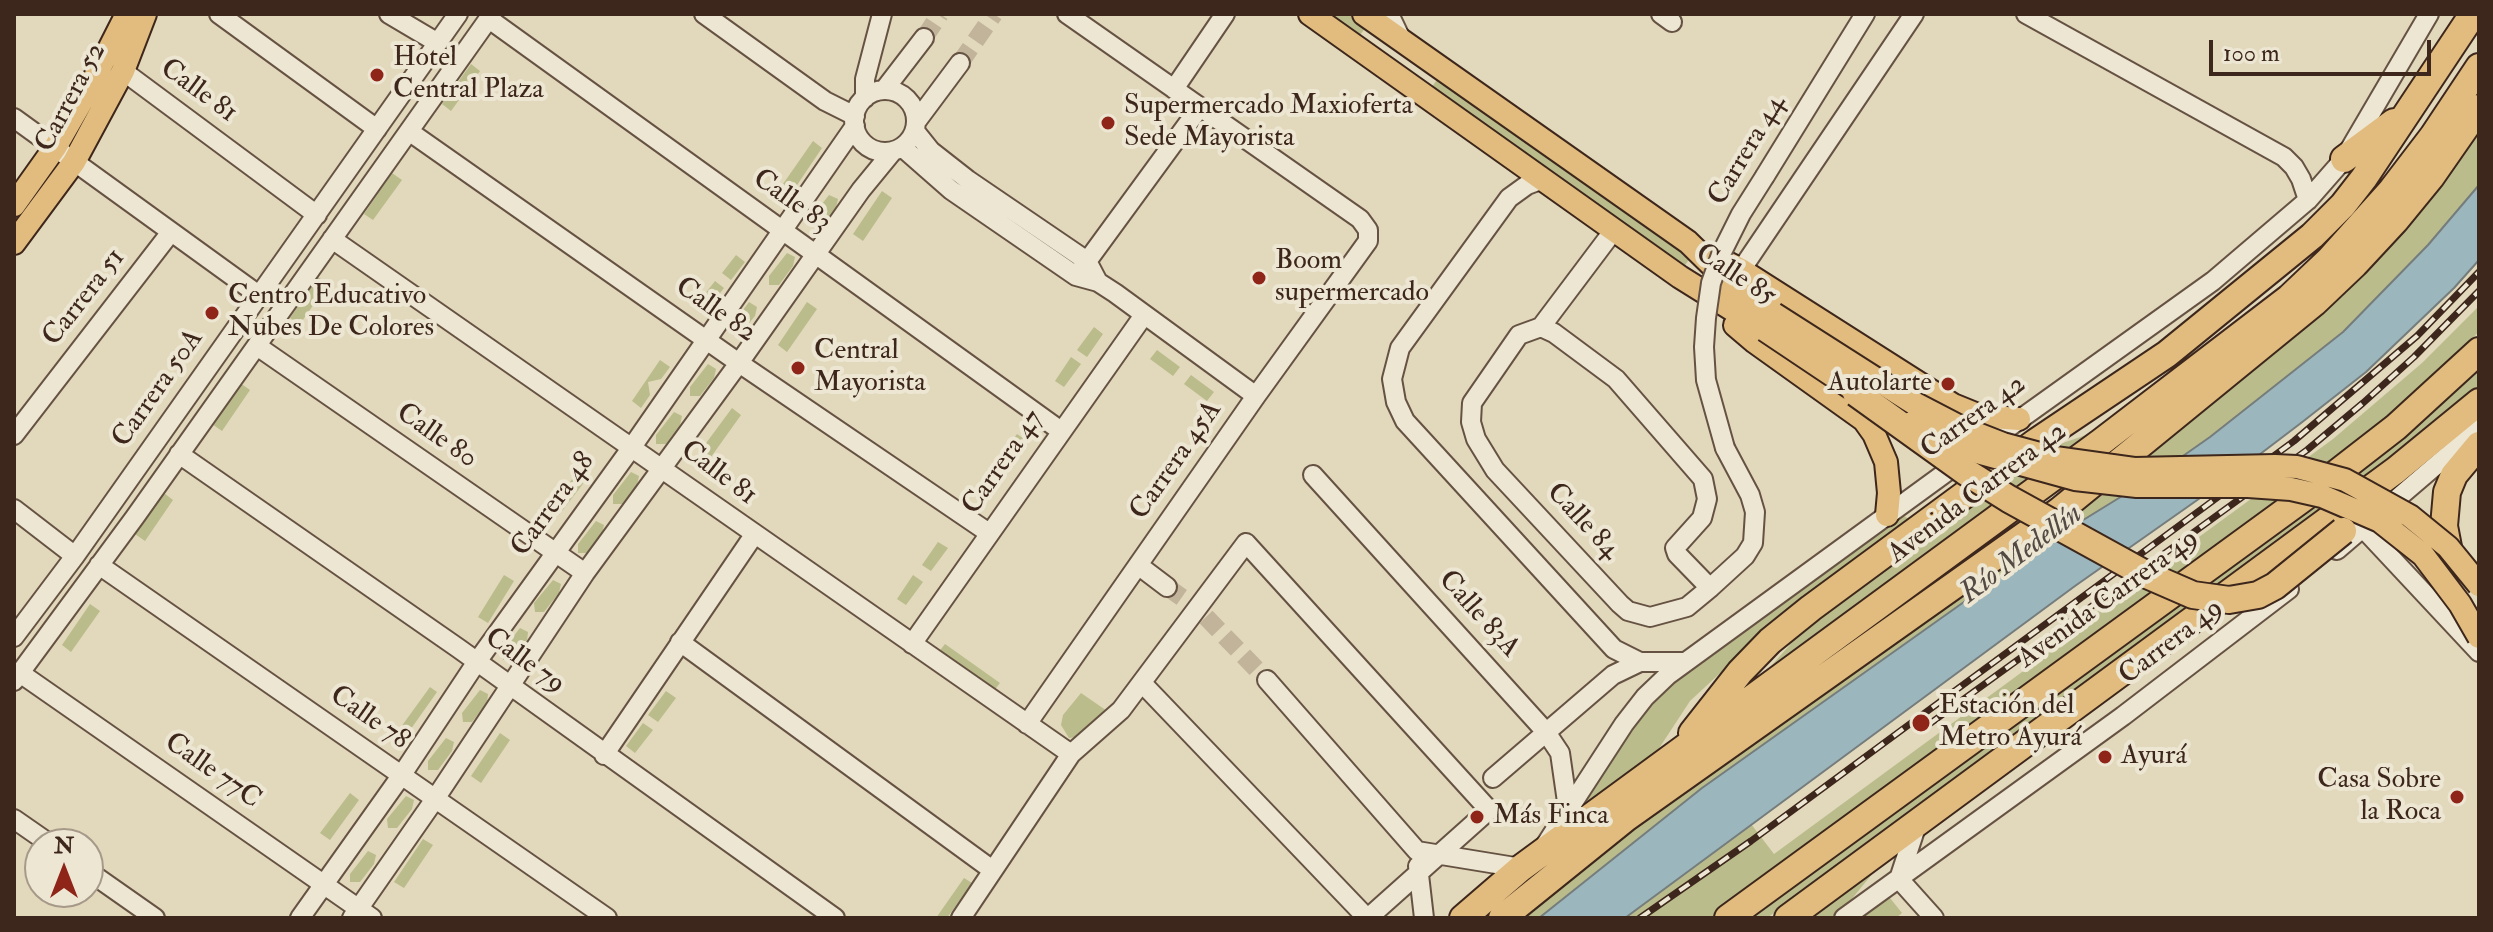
<!DOCTYPE html>
<meta charset="utf-8">
<style>
body{margin:0}
#map{position:relative;width:2493px;height:932px;overflow:hidden;background:#e2d8bb;font-family:"IM FELL Double Pica",serif}
canvas{display:block}
.frame{position:absolute;inset:0;border:16px solid #3d261b;pointer-events:none}
.north{position:absolute;left:24px;top:828px;width:80px;height:80px;box-sizing:border-box;background:#ece6d3;border:2px solid #a69989;border-radius:50%;rotate:0deg;font-size:22px;font-weight:700;line-height:32px;text-align:center;color:#3d261b}
.north::after{content:'';display:block;margin:auto;width:28px;height:36px;background:#8f2418;clip-path:polygon(50% 0,100% 100%,50% 72%,0 100%)}
.scale{position:absolute;left:2209px;top:40px;width:222px;height:36px;box-sizing:border-box;border:4px solid #3d261b;border-top:0;padding-left:10px;font-size:24px;line-height:28px;white-space:nowrap;color:#3d261b;-webkit-text-stroke:6px #ece6d3;paint-order:stroke}
</style>
<div id="map">
<canvas width="2493" height="932"></canvas>
<div class="frame"></div>
<div class="north">N</div>
<div class="scale">100 m</div>
</div>
<script>
const g = document.querySelector('canvas').getContext('2d');
g.lineJoin = 'round';
function fillPath(path, color) {
  g.fillStyle = color;
  g.fill(path, 'evenodd');
}
function shape(rows) {
  const path = new Path2D();
  for (const r of rows) {
    if (r.length === 3) {
      path.moveTo(r[0] + r[2], r[1]);
      path.arc(r[0], r[1], r[2], 0, 2 * Math.PI);
      continue;
    }
    path.moveTo(r[0], r[1]);
    for (let i = 2; i < r.length; i += 2) path.lineTo(r[i], r[i + 1]);
  }
  return path;
}
function strokePath(path, color, width, dash) {
  g.strokeStyle = color;
  g.lineWidth = width;
  g.lineCap = dash ? 'butt' : 'round';
  g.setLineDash(dash || []);
  g.stroke(path);
}
function drawText(font, color, halo, rows, align = 'center') {
  g.font = font + ' "IM FELL Double Pica",serif';
  g.lineWidth = 8;
  g.setLineDash([]);
  g.textBaseline = 'middle';
  g.strokeStyle = halo;
  g.fillStyle = color;
  for (const [text, x, y, turn = 0] of rows) {
    g.save();
    g.translate(x, y);
    g.rotate((+turn || 0) * Math.PI / 180);
    g.textAlign = isNaN(turn) ? turn : align;
    if (halo) g.strokeText(text, 0, 0);
    g.fillText(text, 0, 0);
    g.restore();
  }
}
const green = shape([
 [1323,14,1349,14,1366,27,1357,39],
 [471,64,480,71,451,111,442,104],
 [1439,77,1691,257,1683,268,1431,88],
 [2479,127,2479,185,2428,245,2343,332,2210,437,2153,477,2054,538,1702,788,1539,918,1516,918,1553,886,2046,531],
 [813,141,822,148,793,191,783,184],
 [392,173,402,180,373,220,364,214],
 [882,191,892,198,863,241,853,234],
 [829,195,838,199,836,208,821,227,812,227,811,218],
 [787,253,795,257,793,266,779,285,769,285,769,276],
 [736,255,745,262,731,280,722,273],
 [318,277,328,284,300,324,290,318],
 [715,281,724,288,710,306,701,299],
 [749,302,757,307,755,316,740,334,731,334,731,326],
 [807,302,817,309,787,352,778,345],
 [2479,306,2479,331,2459,355,2390,419,1713,918,1625,918,1751,824,1774,854,2097,617,2095,613,2333,439,2422,363],
 [1094,327,1103,334,1087,357,1077,350],
 [1157,350,1180,367,1173,376,1150,359],
 [1071,357,1081,364,1064,387,1055,381],
 [660,360,670,367,661,379,648,382,650,395,641,408,632,401],
 [2479,363,2479,388,2456,409,1767,918,1751,918,1877,821,2099,664,2256,545],
 [708,364,716,369,714,378,700,396,690,396,690,387],
 [1191,375,1214,392,1207,401,1184,384],
 [240,383,250,390,222,431,212,424],
 [732,408,741,415,711,457,701,450],
 [674,412,682,416,680,425,666,444,656,444,656,435],
 [2092,433,2026,479,1953,540,1764,674,1803,630,1978,499,2054,446],
 [1017,434,1027,441,1010,464,1000,457],
 [996,466,1005,473,988,496,979,489],
 [580,469,589,476,559,515,550,508],
 [631,472,639,476,637,485,623,504,613,504,613,495],
 [164,493,173,500,145,541,135,534],
 [1902,515,1911,520,1759,637,1690,701,1656,753,1572,819,1634,726,1662,693,1700,658],
 [596,521,604,525,602,534,587,553,578,553,578,544],
 [938,542,948,548,931,571,922,565],
 [504,575,514,581,488,623,478,617],
 [913,575,923,582,906,605,897,599],
 [553,580,561,584,559,593,544,612,535,612,534,603],
 [90,604,100,611,71,652,62,645],
 [520,628,528,632,527,641,512,660,503,660,502,651],
 [945,644,1000,683,993,692,938,653],
 [430,687,437,692,408,733,401,727],
 [480,690,488,694,487,703,472,722,463,722,462,713],
 [666,691,676,698,658,722,648,715],
 [1081,693,1110,713,1077,737,1069,738,1061,725,1063,715],
 [643,723,653,730,635,753,626,746],
 [500,733,510,740,481,783,471,776],
 [446,738,454,742,452,751,438,770,428,770,428,761],
 [350,793,359,800,330,840,320,833],
 [406,796,414,800,412,809,397,828,388,828,387,819],
 [423,839,433,845,404,888,394,882],
 [368,851,376,855,374,864,360,882,350,882,350,874],
 [1891,851,1846,906,1830,918,1805,918],
 [964,878,972,883,947,918,936,918],
 [1886,893,1902,913,1896,918,1855,918]
]);
const water = shape([
 [2479,185,2479,260,2454,288,2366,372,2301,423,2230,477,2075,586,1625,918,1539,918,1702,788,2054,538,2153,477,2210,437,2343,332,2428,245,2479,185]
]);
const minorTunnel = shape([
 [924,38,940,14],
 [960,63,994,14],
 [1167,587,1190,603],
 [1206,617,1267,680]
]);
const minor = shape([
 [219,14,377,129],
 [389,14,438,43],
 [704,14,825,101,855,116],
 [1389,14,1402,41],
 [1661,14,1672,22],
 [2026,14,2284,157,2294,167,2301,179,2308,200],
 [489,19,1061,431],
 [123,71,317,215],
 [1174,89,1225,14],
 [884,90,924,38],
 [885,121,31],
 [865,98,865,79,882,14],
 [14,118,260,296],
 [916,122,960,63],
 [915,131,931,151,968,180,1087,261,1098,282],
 [410,132,739,363,989,533],
 [902,147,951,190,1076,276,1098,282,1115,293,1256,396],
 [1765,176,1865,14],
 [1543,179,1527,185,1509,198,1400,348,1392,379,1396,402,1405,421,1614,649,1640,662,1685,662],
 [332,239,1071,754],
 [1080,271,1200,107],
 [1735,279,1914,14],
 [1541,327,1614,230],
 [257,346,585,573],
 [14,435,171,232],
 [1984,445,2213,281,2308,200,2344,159,2429,14],
 [179,454,458,648,835,918],
 [1313,475,1546,732,1560,753,1568,809],
 [14,509,75,556],
 [2364,529,2479,652],
 [2337,550,2469,437,2479,422],
 [99,565,607,918],
 [1138,565,1167,587],
 [1710,588,1677,554,1675,548,1702,518,1707,499,1703,479,1616,379,1554,333,1541,327,1519,335,1472,403,1471,422,1476,439,1495,470,1620,604,1628,611,1650,617,1687,607,1710,588,1745,556,1753,543,1755,512,1750,495,1725,448],
 [14,637,75,556,458,14],
 [680,642,991,869],
 [912,644,1144,315],
 [20,673,372,918],
 [1267,680,1417,851,1521,868],
 [14,681,135,517,492,14],
 [1142,683,1367,918],
 [1027,724,1256,396,1368,241,1368,230,1360,219,1067,14],
 [604,755,754,535],
 [1493,778,1613,675,1640,662],
 [14,819,50,844],
 [1918,821,1899,879,1934,918],
 [1546,844,1624,724,1645,697,1668,675,1963,460],
 [1418,866,1424,918],
 [88,871,155,918],
 [300,918,401,776,476,663,632,447,855,126],
 [352,918,435,799,585,573,739,363,861,190,893,151],
 [961,918,1071,754,1121,710,1246,543,1489,810,1368,918],
 [1844,918,2123,716,2289,589]
]);
const major = shape([
 [1310,14,1680,277,1765,330],
 [1364,14,1688,242,1732,285,1774,314],
 [14,205,56,146,91,85,127,14],
 [14,243,74,162,123,71,145,14],
 [1710,254,1741,270,1953,405,1980,416,2019,419],
 [1735,325,1755,342,1864,420,1874,434,1886,462,1889,493,1887,515]
]);
const highway = shape([
 [2344,159,2394,122],
 [2448,547,2444,526,2447,492,2454,475,2479,445],
 [1692,733,1740,672,1770,641,1811,608,2036,442,2167,354,2312,236,2343,205,2364,178,2473,14],
 [1463,918,1521,868,2101,442,2289,298,2329,260,2391,191,2433,136,2479,67],
 [1502,918,1626,818,2059,511,2314,303,2355,264,2395,221,2431,177,2479,108],
 [1728,918,2320,486,2396,427,2479,351],
 [1788,918,2396,470,2479,402]
]);
const rail = shape([
 [1928,725,2307,450,2363,403,2414,357,2479,291],
 [1640,918,1751,841,2294,441,2417,336,2479,272]
]);
const minorBridge = shape([
 [1725,448,1706,380,1704,347,1706,318,1711,283,1722,252,1741,214,1765,176]
]);
const majorBridge = shape([
 [1774,314,1912,402,1962,428,2003,444,2055,458,2134,469,2275,466,2297,467,2345,480,2410,516,2448,547,2479,585],
 [1765,330,1871,401],
 [1912,423,1966,449,2075,479,2137,486,2248,486,2291,489,2322,496,2380,521,2423,555,2460,604,2479,637]
]);
const highwayBridge = shape([
 [1856,393,1966,472,2009,499,2147,575,2193,595,2229,600,2258,595,2275,586,2343,531]
]);
const markers = [
 [377,75,8,"#8f2418"],
 [1108,123,8,"#8f2418"],
 [1259,278,8,"#8f2418"],
 [212,313,8,"#8f2418"],
 [798,368,8,"#8f2418"],
 [1948,384,8,"#8f2418"],
 [1921,723,10,"#8f2418"],
 [2105,757,8,"#8f2418"],
 [2457,797,8,"#8f2418"],
 [1477,817,8,"#8f2418"]
];
const poiNames = [
 ["Hotel",393,59],
 ["Central Plaza",393,91],
 ["Supermercado Maxioferta",1124,107],
 ["Sede Mayorista",1124,139],
 ["Boom",1275,262],
 ["supermercado",1275,294],
 ["Centro Educativo",228,297],
 ["Nubes De Colores",228,329],
 ["Central",814,352],
 ["Mayorista",814,384],
 ["Autolarte",1932,384,"right"],
 ["Estación del",1939,707],
 ["Metro Ayurá",1939,739],
 ["Ayurá",2121,757],
 ["Casa Sobre",2441,781,"right"],
 ["la Roca",2441,813,"right"],
 ["Más Finca",1493,817]
];
const streetNames = [
 ["Calle 81",198,92,36],
 ["Carrera 52",72,98,-62],
 ["Carrera 44",1748,151,-59],
 ["Calle 83",791,202,35],
 ["Calle 85",1735,276,33],
 ["Carrera 51",85,298,-52],
 ["Calle 82",715,311,35],
 ["Carrera 50A",159,389,-55],
 ["Carrera 42",1974,418,-36],
 ["Calle 80",436,437,35],
 ["Carrera 45A",1177,461,-55],
 ["Carrera 47",1004,463,-55],
 ["Calle 81",718,474,37],
 ["Avenida Carrera 42",1978,494,-37],
 ["Carrera 48",554,505,-54],
 ["Calle 84",1582,522,47],
 ["Avenida Carrera 49",2109,600,-36],
 ["Calle 83A",1478,615,48],
 ["Carrera 49",2172,643,-37],
 ["Calle 79",524,662,36],
 ["Calle 78",369,719,35],
 ["Calle 77C",212,772,35]
];
const waterNames = [
 ["Río Medellín",2022,555,-37]
];
fillPath(green, '#babc8b');
fillPath(water, '#9bb6bc');
strokePath(water, '#757c7c', 2);
strokePath(minorTunnel, '#c1b49b', 18, [18, 9]);
strokePath(minor, '#665243', 22);
strokePath(major, '#3d261b', 26);
strokePath(highway, '#3d261b', 30);
strokePath(minor, '#ece6d3', 18);
strokePath(major, '#e1bc7e', 22);
strokePath(highway, '#e1bc7e', 26);
strokePath(rail, '#3d261b', 7);
strokePath(rail, '#ece6d3', 4, [12]);
strokePath(minorBridge, '#665243', 22, []);
strokePath(majorBridge, '#3d261b', 26, []);
strokePath(highwayBridge, '#3d261b', 30, []);
strokePath(minorBridge, '#ece6d3', 18);
strokePath(majorBridge, '#e1bc7e', 22);
strokePath(highwayBridge, '#e1bc7e', 26);
for (const [x, y, r, color] of markers) {
  const dot = new Path2D();
  dot.arc(x, y, r, 0, 2 * Math.PI);
  g.fillStyle = color;
  g.fill(dot);
  strokePath(dot, '#ece6d3', 3);
}
drawText('28px', '#3d261b', '#ece6d3', poiNames, 'left');
drawText('28px', '#3d261b', '#ece6d3', streetNames);
drawText('italic 30px', '#544a43', '#ece6d3', waterNames);
</script>
